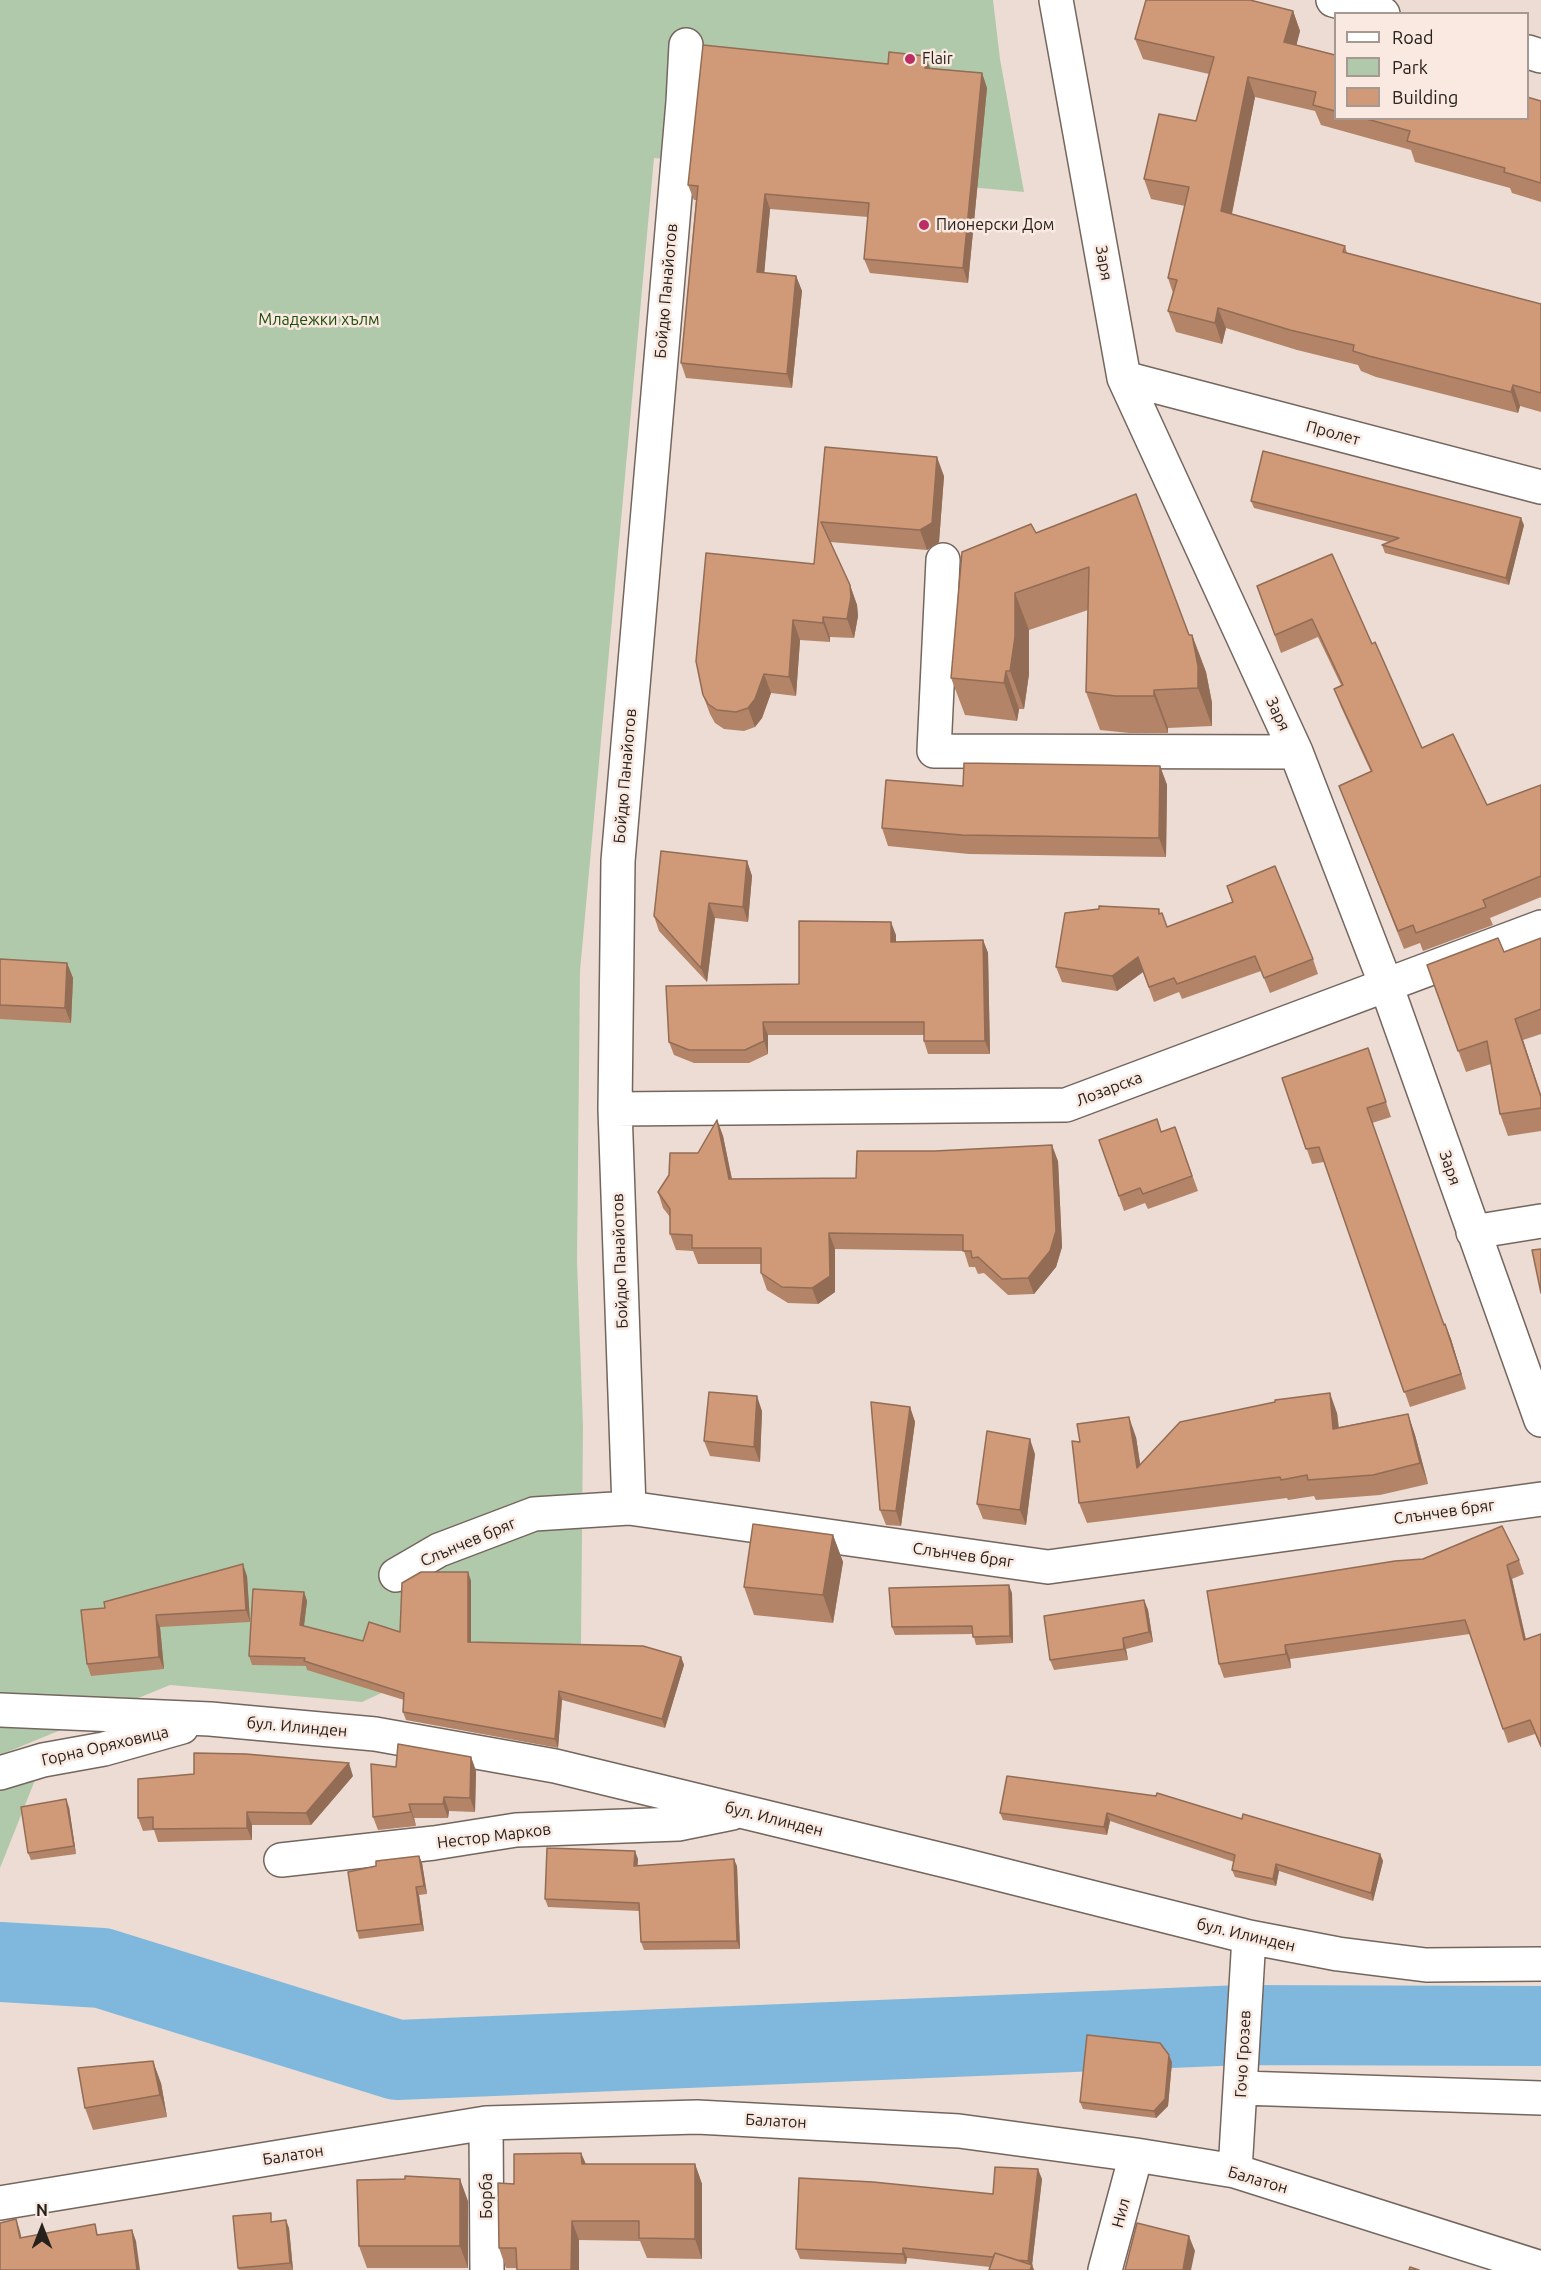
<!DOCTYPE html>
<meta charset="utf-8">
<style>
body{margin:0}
#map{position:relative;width:1541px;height:2270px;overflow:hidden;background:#ecdcd3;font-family:Ubuntu,sans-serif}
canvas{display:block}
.legend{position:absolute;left:1334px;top:12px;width:195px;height:108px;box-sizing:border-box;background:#f9e9e0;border:2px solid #a59992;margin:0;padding:8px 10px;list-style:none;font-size:18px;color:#26211d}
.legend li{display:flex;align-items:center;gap:12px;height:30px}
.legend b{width:30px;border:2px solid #a59992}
.north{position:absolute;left:12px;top:2198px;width:60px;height:60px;-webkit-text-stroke:4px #f9e9e0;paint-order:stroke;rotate:0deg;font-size:16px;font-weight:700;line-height:24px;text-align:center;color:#26211d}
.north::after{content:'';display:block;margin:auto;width:21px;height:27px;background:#26211d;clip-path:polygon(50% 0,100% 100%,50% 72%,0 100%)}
</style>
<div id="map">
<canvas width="1541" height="2270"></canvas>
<ul class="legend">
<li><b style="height:8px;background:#fff"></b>Road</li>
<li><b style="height:16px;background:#b1c9ab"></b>Park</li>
<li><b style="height:16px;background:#d09a79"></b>Building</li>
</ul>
<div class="north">N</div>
</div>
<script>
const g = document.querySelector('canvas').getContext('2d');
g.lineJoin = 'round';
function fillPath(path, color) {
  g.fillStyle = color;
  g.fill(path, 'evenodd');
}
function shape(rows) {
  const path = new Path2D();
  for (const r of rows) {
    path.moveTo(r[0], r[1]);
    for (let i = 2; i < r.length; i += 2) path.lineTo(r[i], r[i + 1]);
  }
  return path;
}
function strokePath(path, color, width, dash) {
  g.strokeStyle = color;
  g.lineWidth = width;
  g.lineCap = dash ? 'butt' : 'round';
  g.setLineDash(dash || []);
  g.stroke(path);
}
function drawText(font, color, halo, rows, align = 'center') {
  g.font = font + ' Ubuntu,sans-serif';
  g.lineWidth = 5;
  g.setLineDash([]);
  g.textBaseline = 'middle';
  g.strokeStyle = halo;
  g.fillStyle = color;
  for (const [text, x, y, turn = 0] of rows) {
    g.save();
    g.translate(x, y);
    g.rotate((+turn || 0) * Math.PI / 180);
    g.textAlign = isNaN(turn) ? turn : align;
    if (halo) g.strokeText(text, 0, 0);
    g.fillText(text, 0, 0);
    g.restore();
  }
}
const green = shape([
 [0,0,993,0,1000,59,1024,192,654,158,580,971,577,1261,583,1427,581,1644,491,1652,429,1671,362,1702,170,1685,0,1755],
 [0,1760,43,1760,0,1868]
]);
const river = shape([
 [0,1962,102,1968,397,2060,1242,2025,1541,2026]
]);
const minor = shape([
 [1056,0,1124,378,1296,752,1386,985,1541,1420],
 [1333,0,1383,14],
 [1528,52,1541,56],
 [1124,378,1541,487],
 [943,560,934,751,1296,752],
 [615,1109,1066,1105,1541,927],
 [1473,1232,1541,1221],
 [629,1508,615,1109,618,861,683,102,686,45],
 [396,1575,439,1550,534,1514,629,1508,1048,1567,1541,1499],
 [0,1710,210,1719,375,1734,555,1766,959,1864,1249,1937,1338,1954,1426,1965,1541,1964],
 [0,1773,43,1760,104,1749,182,1727],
 [281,1860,434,1843,516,1830,678,1824,732,1813],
 [1242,2088,1541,2098],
 [486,2123,487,2270],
 [1235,2171,1249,1937],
 [0,2203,486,2123,697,2117,959,2131,1136,2155,1235,2171,1541,2268],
 [1105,2270,1136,2155]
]);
const wall = shape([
 [1293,11,1300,31,1296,45,1335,55,1335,118,1527,118,1541,101,1541,202,1512,193,1510,188,1415,162,1411,150,1321,125,1315,111,1255,97,1232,214,1345,246,1347,253,1541,304,1541,412,1520,406,1518,413,1376,377,1361,371,1358,365,1297,350,1226,328,1222,344,1176,332,1168,311,1173,293,1168,278,1185,206,1151,199,1144,179,1196,121,1209,74,1143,59,1135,39],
 [930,68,982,73,987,88,968,283,870,273,864,259,868,217,770,209,764,273,796,276,802,291,792,388,686,378,681,363,696,200,694,200,688,185],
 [825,447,944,476,939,542,927,550,830,542,850,585,857,605,858,616,854,638,830,637,830,642,800,640,796,696,771,693,762,718,755,727,744,731,724,729,715,723,710,714,703,695,814,564],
 [1251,501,1524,525,1509,585,1385,553,1382,545,1389,542,1254,508],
 [1036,533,1189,635,1192,635,1206,672,1212,703,1212,726,1168,728,1168,733,1129,733,1100,730,1086,692,1088,610,1029,630,1029,674,1024,709,1019,709,1017,721,965,715,951,678],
 [1257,586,1372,644,1422,748,1487,805,1541,785,1541,897,1490,918,1493,925,1423,951,1420,943,1404,949,1339,786,1371,772,1341,707,1334,689,1341,685,1318,637,1281,653],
 [1160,766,1167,785,1166,857,969,854,888,846,882,828,963,786],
 [747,861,752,876,748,922,715,918,707,982,659,931,654,916],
 [1227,886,1313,959,1318,974,1270,993,1261,971,1182,999,1179,992,1154,1002,1143,972,1117,991,1062,982,1056,967,1161,914,1167,927,1232,902],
 [896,935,896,942,983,940,988,953,990,1054,928,1054,924,1041,924,1035,768,1035,768,1054,749,1063,694,1063,674,1055,669,1042,799,984],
 [1541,938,1541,1034,1523,1040,1541,1094,1541,1131,1508,1136,1500,1114,1491,1064,1466,1072,1427,965,1504,952],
 [0,959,67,963,73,978,71,1023,0,1019],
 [1368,1048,1391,1117,1372,1123,1444,1325,1445,1324,1451,1339,1466,1389,1410,1407,1324,1162,1312,1164,1282,1078],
 [717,1120,723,1136,732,1179,856,1178,1058,1161,1062,1247,1056,1267,1034,1294,1008,1295,984,1273,978,1274,975,1267,969,1267,964,1251,835,1249,835,1292,818,1304,788,1303,767,1290,761,1273,761,1264,698,1264,693,1251,676,1250,670,1234,670,1217,663,1208,658,1192,698,1153],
 [1175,1127,1198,1191,1148,1209,1145,1203,1124,1211,1099,1140,1162,1132],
 [910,1407,915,1422,901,1526,886,1525,880,1510],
 [762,1411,760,1462,710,1456,704,1441],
 [1337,1413,1339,1427,1408,1414,1415,1435,1428,1484,1380,1495,1316,1500,1314,1496,1288,1500,1287,1498,1087,1523,1079,1503,1080,1442,1136,1437,1140,1464],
 [1035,1454,1026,1525,983,1519,977,1504],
 [833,1535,843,1562,833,1623,754,1615,744,1587],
 [1519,1560,1524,1574,1512,1579,1526,1639,1541,1634,1541,1748,1535,1734,1508,1743,1470,1634,1290,1659,1291,1668,1224,1678,1219,1664],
 [468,1572,471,1581,471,1642,681,1657,684,1665,665,1728,562,1700,558,1748,406,1720,403,1712,404,1700,307,1670,306,1666,252,1665,249,1656,304,1592,307,1601,304,1626,363,1641,400,1632],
 [247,1576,250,1622,160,1627,164,1669,91,1676,87,1664,105,1608],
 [1012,1593,1013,1643,976,1645,973,1634,895,1635,892,1627],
 [1144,1600,1148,1610,1153,1642,1126,1649,1128,1660,1054,1670,1050,1660],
 [471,1757,476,1771,475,1812,449,1811,448,1818,414,1818,416,1826,378,1830,373,1817,396,1767],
 [353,1776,311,1825,252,1825,252,1840,158,1842,154,1830,143,1831,138,1818],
 [1007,1776,1242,1819,1380,1854,1383,1861,1373,1901,1279,1871,1276,1886,1235,1877,1232,1870,1234,1862,1110,1821,1107,1835,1003,1820,1000,1813],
 [69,1807,76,1854,31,1860,28,1853],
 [419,1856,422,1863,427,1894,419,1895,424,1931,359,1939,357,1931],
 [638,1859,637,1866,737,1866,740,1949,644,1950,641,1942,640,1911,548,1907,545,1899],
 [1172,2062,1168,2106,1156,2118,1083,2109,1080,2102],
 [161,2083,167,2117,93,2130,85,2108],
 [581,2153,586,2164,695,2164,702,2184,702,2259,647,2258,640,2241,579,2240,517,2268,506,2268,499,2248,514,2184],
 [1042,2179,1032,2265,1034,2270,989,2270,990,2267,907,2258,906,2264,800,2259,796,2249,993,2194],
 [468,2201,468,2268,367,2268,359,2246],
 [274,2221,289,2228,293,2270,239,2270,238,2268]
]);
const shadedWall = shape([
 [1293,11,1300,31,1292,63,1284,42],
 [925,56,931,70,925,68],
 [982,73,987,88,968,283,963,268],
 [1248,77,1255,97,1228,232,1221,211],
 [765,194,770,209,763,287,757,272],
 [796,276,802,291,792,388,787,374],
 [1218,308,1226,328,1222,344,1215,323],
 [1513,385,1520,406,1518,413,1511,392],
 [937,457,944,476,939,542,927,550,920,530],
 [1521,518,1524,525,1509,585,1506,578],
 [850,585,857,605,858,616,854,638,847,619],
 [1015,593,1029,630,1029,674,1024,709,1010,671],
 [823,617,830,637,830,642,823,623],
 [793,620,800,640,796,696,789,677],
 [1192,635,1206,672,1212,703,1212,726,1198,688],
 [1006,671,1019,709,1017,721,1004,683],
 [764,674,771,693,762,718,755,727,748,708],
 [1154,690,1168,728,1168,733,1154,696],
 [1160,766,1167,785,1166,857,1159,838],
 [747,861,752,876,748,922,743,907],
 [709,903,715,918,707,982,701,968],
 [891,922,896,935,896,954,891,942],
 [983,940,988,953,990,1054,985,1041],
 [1138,957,1143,972,1117,991,1112,976],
 [67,963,73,978,71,1023,65,1008],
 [1515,1019,1523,1040,1541,1097],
 [763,1022,768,1035,768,1054,764,1041],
 [717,1120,723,1136,735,1195,729,1179],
 [1052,1145,1058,1161,1062,1247,1056,1267,1034,1294,1028,1278],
 [829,1233,835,1249,835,1292,818,1304,812,1288],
 [1445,1324,1451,1339,1466,1389,1461,1374],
 [1330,1393,1337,1413,1340,1449,1333,1429],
 [757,1396,762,1411,760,1462,754,1447],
 [910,1407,915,1422,901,1526,896,1511],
 [1408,1414,1415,1435,1428,1484,1420,1463],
 [1129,1417,1136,1437,1144,1489,1137,1468],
 [1030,1439,1035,1454,1026,1525,1020,1510],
 [833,1535,843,1562,833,1623,823,1595],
 [243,1564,247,1576,250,1622,246,1610],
 [1507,1565,1512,1579,1529,1654,1524,1640],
 [468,1572,471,1581,471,1651,468,1642],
 [1009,1585,1012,1593,1013,1643,1010,1636],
 [304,1592,307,1601,303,1633,300,1625],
 [1144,1600,1148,1610,1153,1642,1149,1632],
 [156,1615,160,1627,164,1669,159,1657],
 [1123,1638,1126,1649,1128,1660,1124,1649],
 [1285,1645,1290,1659,1291,1668,1286,1654],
 [681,1657,684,1665,665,1728,662,1719],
 [559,1691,562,1700,558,1748,555,1739],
 [471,1757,476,1771,475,1812,470,1798],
 [349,1763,353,1776,311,1825,306,1813],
 [444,1797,449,1811,448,1818,443,1804],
 [66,1799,69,1807,76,1854,74,1846],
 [409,1804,414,1818,416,1826,411,1812],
 [247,1812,252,1825,252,1840,247,1828],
 [1107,1813,1110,1821,1107,1835,1104,1827],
 [635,1851,638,1859,637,1873,634,1866],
 [1380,1854,1383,1861,1373,1901,1371,1893],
 [419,1856,422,1863,427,1894,424,1886],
 [734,1859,737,1866,740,1949,737,1941],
 [1276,1864,1279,1871,1276,1886,1273,1879],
 [416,1887,419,1895,424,1931,421,1924],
 [1169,2055,1172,2062,1168,2106,1156,2118,1154,2111],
 [153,2061,161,2083,167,2117,160,2095],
 [581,2153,589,2172,582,2164],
 [695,2164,702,2184,702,2259,695,2239],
 [1038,2169,1042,2179,1032,2265,1034,2270,1030,2270,1028,2261],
 [460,2179,468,2201,468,2268,460,2246],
 [16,2219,20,2231,24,2250,20,2238],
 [286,2220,289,2228,293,2270,290,2263],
 [572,2221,579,2240,579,2270,571,2270],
 [132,2230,136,2241,140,2270,137,2270],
 [1189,2236,1195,2251,1191,2270,1183,2270],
 [903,2248,907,2258,906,2264,903,2254]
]);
const building = shape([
 [1146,0,1250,0,1293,11,1284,42,1335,55,1335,111,1313,105,1316,92,1248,77,1221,211,1345,246,1343,252,1541,304,1541,393,1513,385,1511,392,1369,356,1353,351,1354,345,1290,330,1218,308,1215,323,1168,311,1177,280,1168,278,1189,187,1144,179,1159,114,1196,121,1214,57,1135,39,1146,0],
 [703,45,888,64,889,52,925,56,925,68,982,73,963,268,864,259,869,203,765,194,757,272,796,276,787,374,681,363,698,186,688,185,703,45],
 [1527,97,1541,101,1541,183,1504,172,1505,168,1407,141,1410,131,1363,118,1527,118,1527,97],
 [825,447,937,457,932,523,920,530,821,522,850,585,851,597,847,619,823,617,823,623,793,620,789,677,764,674,755,699,748,708,736,712,717,710,708,704,703,695,696,661,706,553,814,564,825,447],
 [1263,451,1521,518,1506,578,1382,545,1399,538,1251,501,1263,451],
 [1136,494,1189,635,1192,635,1198,666,1198,688,1154,690,1154,696,1115,696,1086,692,1089,567,1015,593,1015,637,1010,671,1006,671,1004,683,951,678,962,552,1031,524,1036,533,1136,494],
 [1332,554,1372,644,1375,642,1422,748,1453,734,1487,805,1541,785,1541,876,1483,900,1486,907,1416,933,1413,925,1398,931,1339,786,1372,771,1334,689,1343,685,1312,619,1275,635,1257,586,1332,554],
 [964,763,1160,766,1159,838,962,835,882,828,886,780,963,786,964,763],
 [661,851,747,861,743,907,709,903,701,968,654,916,661,851],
 [1275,866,1313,959,1264,978,1255,956,1177,984,1174,978,1149,987,1138,957,1112,976,1056,967,1065,913,1099,909,1099,906,1159,909,1159,914,1162,913,1167,927,1233,902,1227,886,1275,866],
 [799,921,891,922,891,942,983,940,985,1041,924,1041,924,1022,763,1022,764,1041,745,1050,689,1050,669,1042,666,986,799,984,799,921],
 [1498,938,1504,952,1541,938,1541,1009,1515,1019,1541,1097,1541,1108,1500,1114,1487,1041,1458,1051,1427,965,1498,938],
 [0,959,67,963,65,1008,0,1005,0,959],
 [1368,1048,1386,1102,1367,1108,1444,1325,1445,1324,1461,1374,1404,1392,1319,1147,1306,1149,1282,1078,1368,1048],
 [1157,1119,1161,1132,1175,1127,1192,1176,1143,1194,1140,1188,1119,1196,1099,1140,1157,1119],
 [717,1120,729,1179,856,1178,857,1151,935,1151,1052,1145,1056,1231,1050,1251,1028,1278,1002,1279,978,1257,972,1258,971,1251,963,1251,963,1235,829,1233,830,1276,812,1288,782,1287,761,1273,761,1248,692,1248,692,1235,670,1234,670,1209,658,1192,669,1175,670,1153,698,1153,717,1120],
 [1541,1249,1541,1293,1532,1250,1541,1249],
 [709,1392,757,1396,754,1447,704,1441,709,1392],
 [1330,1393,1333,1429,1408,1414,1420,1463,1373,1475,1308,1480,1307,1475,1281,1480,1280,1477,1079,1503,1072,1441,1080,1442,1077,1424,1129,1417,1137,1468,1180,1422,1275,1402,1275,1400,1330,1393],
 [871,1402,910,1407,896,1511,880,1510,871,1402],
 [987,1431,1030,1439,1020,1510,977,1504,987,1431],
 [753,1524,833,1535,823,1595,744,1587,753,1524],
 [1502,1526,1519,1560,1507,1565,1524,1640,1541,1634,1541,1746,1530,1720,1503,1729,1465,1620,1285,1645,1286,1654,1219,1664,1207,1591,1395,1561,1423,1559,1502,1526],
 [243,1564,246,1610,156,1615,159,1657,87,1664,81,1610,105,1608,104,1602,243,1564],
 [421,1572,468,1572,468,1642,643,1646,681,1657,662,1719,559,1691,555,1739,403,1712,404,1693,304,1661,305,1658,249,1656,253,1589,304,1592,300,1625,363,1641,369,1622,400,1632,402,1583,421,1572],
 [1009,1585,1010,1636,973,1637,972,1626,892,1627,889,1588,1009,1585],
 [1144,1600,1149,1632,1123,1638,1124,1649,1050,1660,1044,1616,1144,1600],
 [398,1744,471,1757,470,1798,444,1797,443,1804,409,1804,411,1812,373,1817,371,1764,396,1767,398,1744],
 [194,1753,246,1754,349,1763,306,1813,247,1812,247,1828,153,1829,153,1817,138,1818,138,1779,194,1774,194,1753],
 [1007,1776,1156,1796,1157,1793,1242,1819,1243,1814,1380,1854,1371,1893,1276,1864,1273,1879,1232,1870,1235,1855,1107,1813,1104,1827,1000,1813,1007,1776],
 [66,1799,74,1846,28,1853,21,1807,66,1799],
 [547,1848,635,1851,634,1866,734,1859,737,1941,641,1942,639,1903,545,1899,547,1848],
 [419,1856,424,1886,416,1887,421,1924,357,1931,348,1872,376,1866,376,1861,419,1856],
 [1087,2035,1160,2043,1169,2055,1165,2099,1154,2111,1080,2102,1087,2035],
 [153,2061,160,2095,85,2108,78,2068,153,2061],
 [581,2153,582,2164,695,2164,695,2239,639,2238,639,2221,572,2221,571,2270,517,2270,516,2248,499,2248,498,2183,514,2184,514,2154,581,2153],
 [995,2167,1038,2169,1028,2261,1017,2260,995,2253,993,2257,903,2248,903,2254,796,2249,799,2178,873,2182,993,2194,995,2167],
 [405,2176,460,2179,460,2246,359,2246,357,2180,405,2179,405,2176],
 [271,2213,271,2222,286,2220,290,2263,238,2268,233,2216,271,2213],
 [16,2219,20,2238,95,2224,97,2235,132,2230,137,2270,0,2270,0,2223,16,2219],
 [1137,2223,1189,2236,1183,2270,1125,2270,1137,2223],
 [995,2253,1032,2265,1030,2270,989,2270,995,2253],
 [1410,2267,1419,2270,1409,2270,1410,2267]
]);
const markers = [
 [910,59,6,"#ba2e64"],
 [924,225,6,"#ba2e64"]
];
const poiNames = [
 ["Flair",922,59],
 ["Пионерски Дом",936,225]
];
const streetNames = [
 ["Заря",1104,263,80],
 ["Бойдю Панайотов",666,291,-85],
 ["Пролет",1333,433,15],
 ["Заря",1278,714,65],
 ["Бойдю Панайотов",625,776,-85],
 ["Лозарска",1109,1089,-21],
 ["Заря",1450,1168,71],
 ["Бойдю Панайотов",620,1261,-92],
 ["Слънчев бряг",1444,1512,-8],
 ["Слънчев бряг",468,1542,-23],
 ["Слънчев бряг",963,1555,8],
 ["бул. Илинден",297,1727,5],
 ["Горна Оряховица",105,1746,-13],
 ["бул. Илинден",774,1819,14],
 ["Нестор Марков",494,1836,-7],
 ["бул. Илинден",1246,1935,13],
 ["Гочо Грозев",1243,2054,-87],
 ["Балатон",776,2121,3],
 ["Балатон",293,2155,-9],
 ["Балатон",1258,2180,16],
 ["Борба",487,2196,-90],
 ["Нил",1121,2213,-75]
];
const parkNames = [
 ["Младежки хълм",319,320]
];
fillPath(green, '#b1c9ab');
strokePath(river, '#80b8dd', 80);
strokePath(minor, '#74665e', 36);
strokePath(minor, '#fff', 33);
fillPath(wall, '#b38468');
fillPath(shadedWall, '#926c55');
fillPath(building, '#d09a79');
strokePath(building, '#926c55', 1.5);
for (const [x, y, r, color] of markers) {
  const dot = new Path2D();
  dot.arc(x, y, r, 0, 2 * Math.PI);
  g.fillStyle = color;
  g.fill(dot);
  strokePath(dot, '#f9e9e0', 2);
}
drawText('16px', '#26211d', '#f9e9e0', poiNames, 'left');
drawText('16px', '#26211d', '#f9e9e0', streetNames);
drawText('16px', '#1c4e0a', '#f9e9e0', parkNames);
</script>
